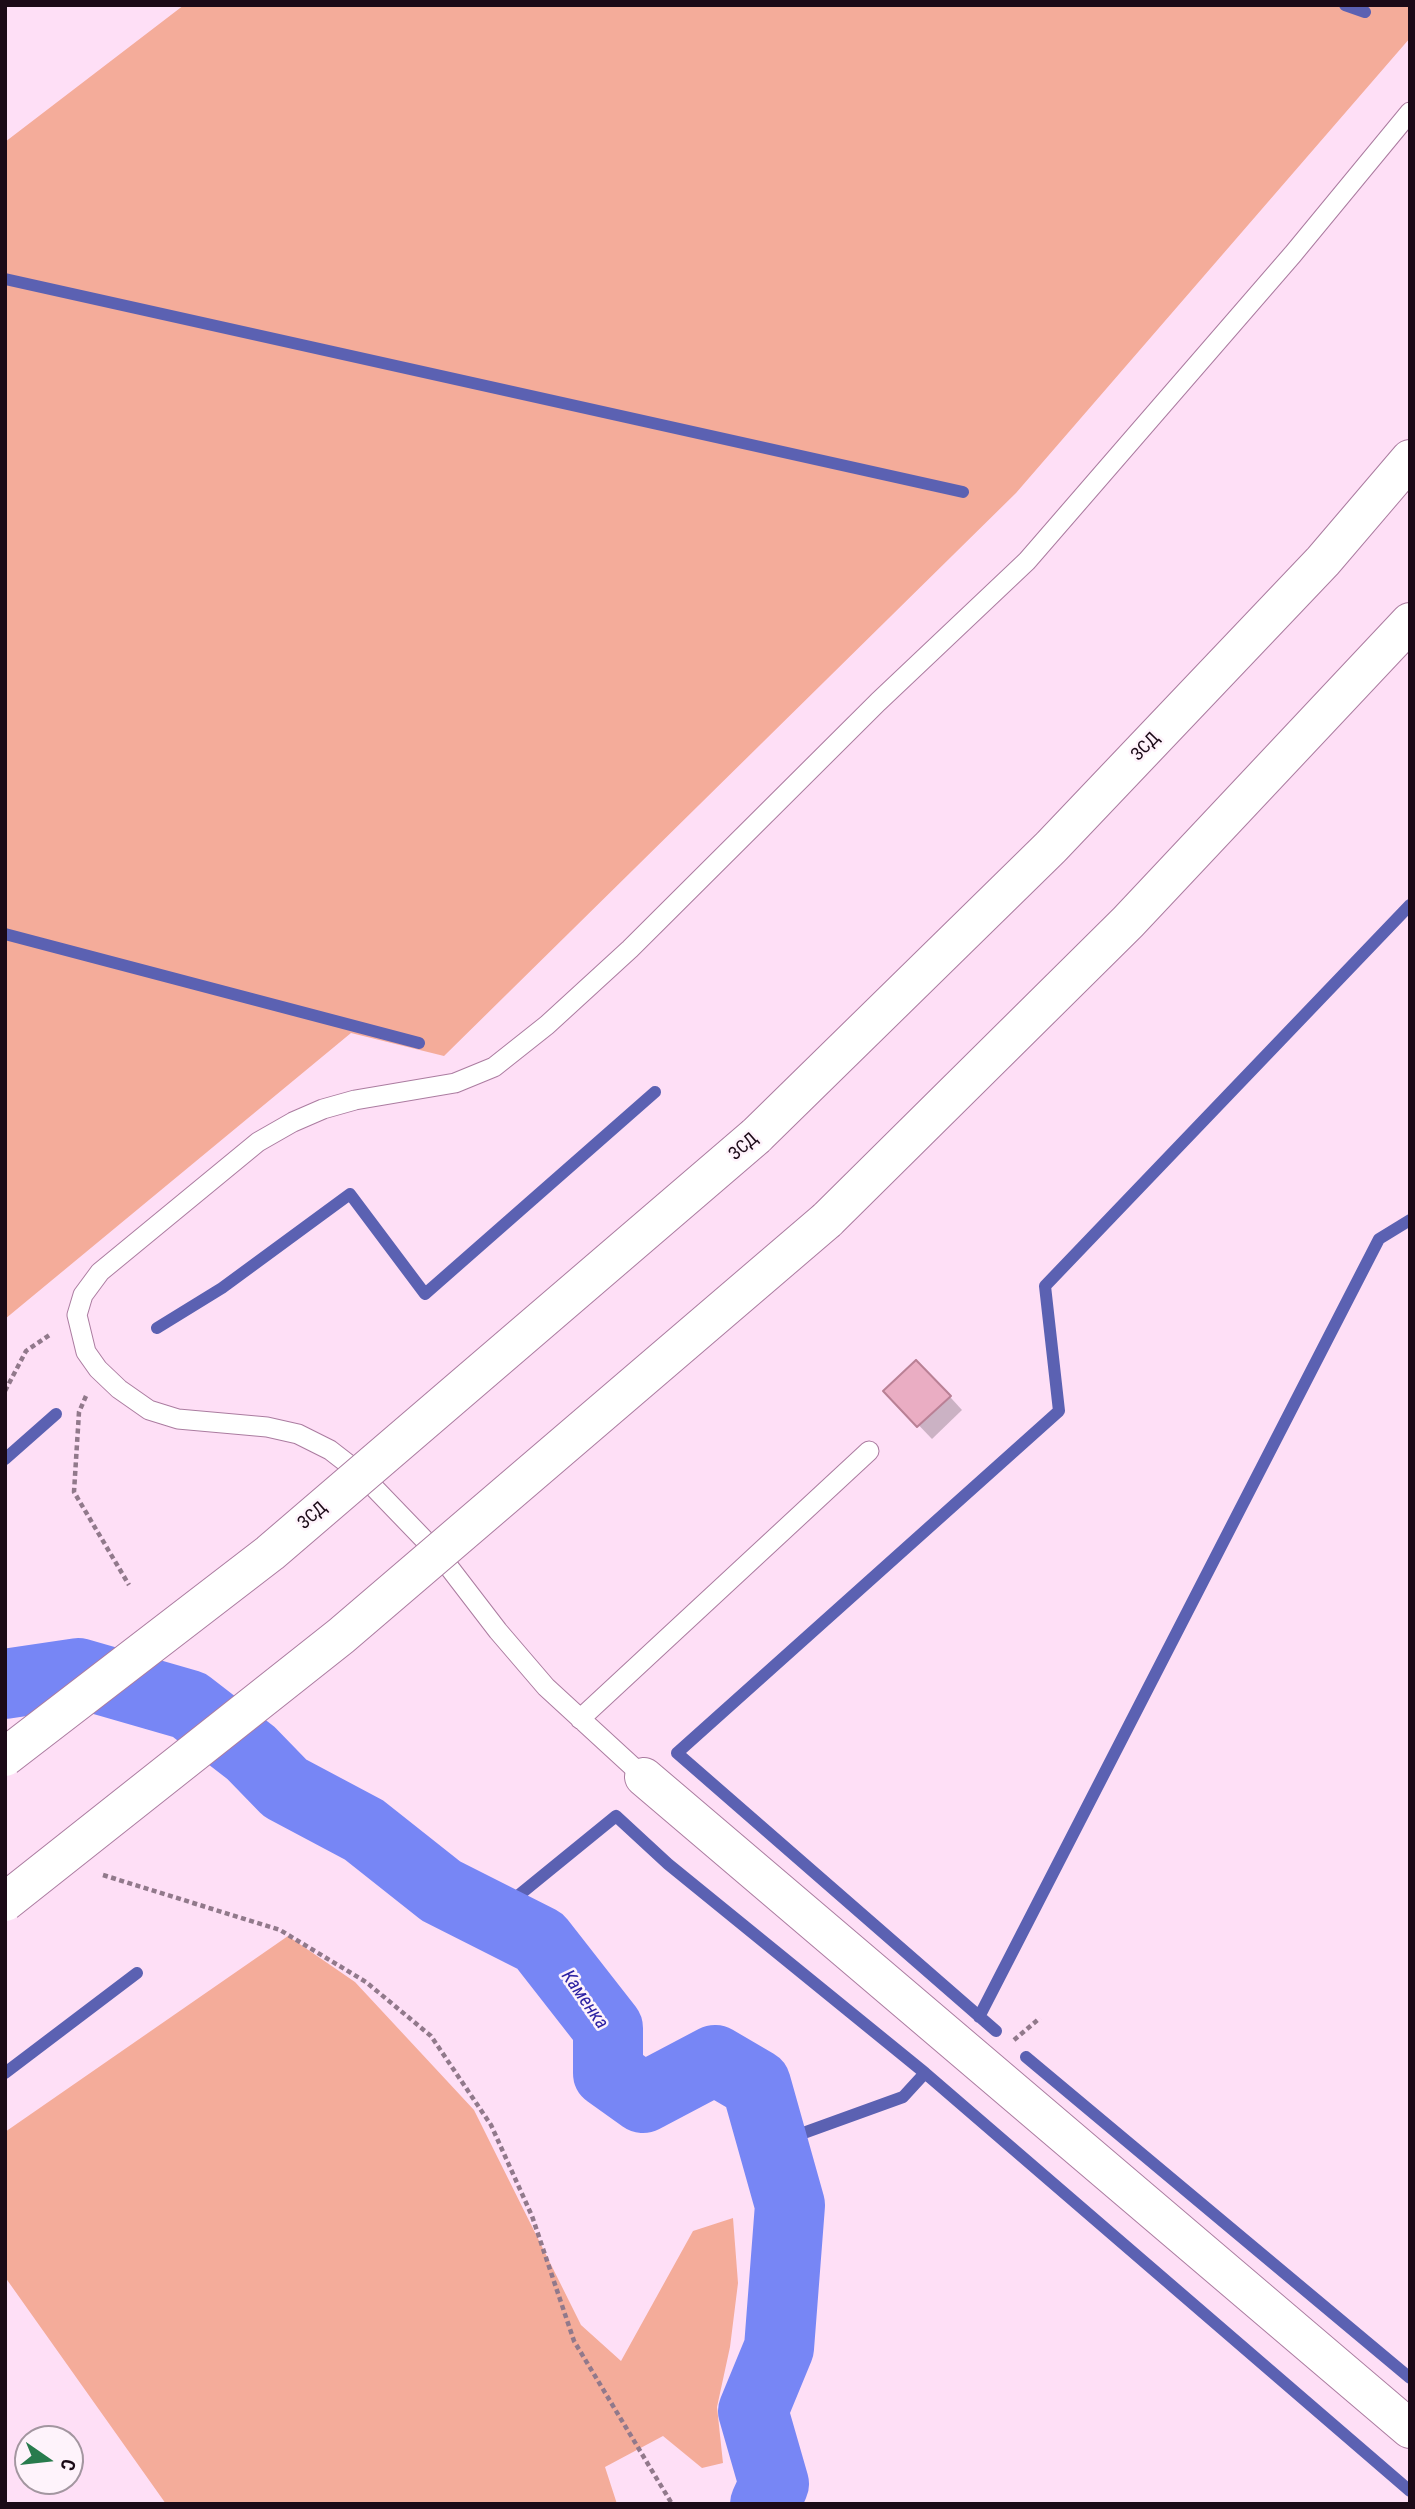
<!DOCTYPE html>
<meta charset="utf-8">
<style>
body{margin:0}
#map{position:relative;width:1415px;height:2509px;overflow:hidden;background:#fedff6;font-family:"Roboto Condensed",sans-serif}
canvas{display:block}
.frame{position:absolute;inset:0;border:7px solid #1b0a17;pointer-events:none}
.north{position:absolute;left:14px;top:2425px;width:70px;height:70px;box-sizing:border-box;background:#fef3fb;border:2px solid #a396a0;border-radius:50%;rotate:104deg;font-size:19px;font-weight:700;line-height:28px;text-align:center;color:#1b0a17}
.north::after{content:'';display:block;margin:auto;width:24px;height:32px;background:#287b4d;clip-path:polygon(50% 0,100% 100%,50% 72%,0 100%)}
</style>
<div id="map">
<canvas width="1415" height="2509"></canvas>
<div class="frame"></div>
<div class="north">С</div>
</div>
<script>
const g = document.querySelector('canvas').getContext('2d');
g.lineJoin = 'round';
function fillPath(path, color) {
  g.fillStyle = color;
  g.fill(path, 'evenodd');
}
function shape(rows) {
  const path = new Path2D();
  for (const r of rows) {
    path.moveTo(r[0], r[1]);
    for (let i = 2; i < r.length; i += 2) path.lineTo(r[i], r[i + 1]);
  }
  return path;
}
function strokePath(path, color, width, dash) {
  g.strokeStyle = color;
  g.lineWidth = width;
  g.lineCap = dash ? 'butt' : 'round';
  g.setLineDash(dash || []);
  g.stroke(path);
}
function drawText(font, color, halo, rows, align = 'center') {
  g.font = font + ' "Roboto Condensed",sans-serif';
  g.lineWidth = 5;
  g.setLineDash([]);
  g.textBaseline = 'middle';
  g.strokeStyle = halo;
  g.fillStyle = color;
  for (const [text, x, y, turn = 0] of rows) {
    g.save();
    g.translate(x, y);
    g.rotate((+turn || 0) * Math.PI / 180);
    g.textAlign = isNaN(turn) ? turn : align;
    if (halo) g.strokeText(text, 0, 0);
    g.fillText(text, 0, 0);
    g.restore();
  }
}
const green = shape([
 [184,5,1410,5,1410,38,1016,493,444,1056,351,1033,5,1319,5,142],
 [288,1936,355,1982,474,2110,581,2325,621,2361,693,2231,733,2218,738,2283,730,2347,717,2407,723,2463,702,2468,663,2436,605,2467,617,2504,166,2504,5,2277,5,2132]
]);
const shadow = shape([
 [930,1375,962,1410,932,1439,886,1391]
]);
const stream = shape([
 [1345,5,1365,12],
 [5,279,963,492],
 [5,934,419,1043],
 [157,1328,222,1288,350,1194,425,1294,655,1092],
 [5,1459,56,1414],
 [492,1917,616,1816,668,1864,925,2073,1410,2491],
 [979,2017,1379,1239,1410,1220],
 [996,2031,677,1753,1059,1411,1045,1286,1410,905],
 [1026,2057,1410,2378],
 [5,2073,137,1973],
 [773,2144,903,2097,925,2073]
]);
const river = shape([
 [5,1684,78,1673,189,1705,251,1753,285,1788,364,1830,441,1891,540,1941,608,2028,608,2073,643,2098,715,2060,756,2084,790,2205,779,2348,753,2411,774,2484,765,2504]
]);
const building = shape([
 [916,1360,951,1396,917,1427,883,1391,916,1360]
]);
const path = shape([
 [5,1391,26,1351,51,1334],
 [86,1396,79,1412,74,1492,129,1585],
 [103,1875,280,1930,366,1982,431,2036,491,2125,532,2216,574,2341,672,2504],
 [1014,2040,1040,2018]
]);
const service = shape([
 [580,1719,869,1451],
 [644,1777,546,1687,498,1631,442,1558,361,1474,330,1450,298,1434,267,1427,178,1419,149,1410,119,1389,98,1369,86,1352,77,1315,83,1295,100,1272,258,1142,293,1122,323,1109,355,1100,455,1083,494,1067,547,1025,630,949,878,702,1027,561,1293,254,1410,112]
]);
const minor = shape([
 [644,1777,1410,2429]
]);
const motorway = shape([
 [756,1136,1051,847,1323,561,1410,459],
 [827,1220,1128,922,1410,622]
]);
const motorwayBridge = shape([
 [5,1757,270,1553,756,1136],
 [5,1902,341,1636,827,1220]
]);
const streetNames = [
 ["ЗСД",1146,747,-46],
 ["ЗСД",744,1147,-41],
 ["ЗСД",313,1516,-41]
];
const waterNames = [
 ["Каменка",584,2000,55]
];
fillPath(green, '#f4ac9a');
fillPath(shadow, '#0003');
strokePath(stream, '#5b61b2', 12);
strokePath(river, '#7786f5', 70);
fillPath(building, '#eaadc3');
strokePath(building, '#b98095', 2);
strokePath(service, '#ab7ca0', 21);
strokePath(minor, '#ab7ca0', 40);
strokePath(motorway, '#ab7ca0', 40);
strokePath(path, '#91798b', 4.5, [5, 3.5]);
strokePath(service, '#fff', 19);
strokePath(minor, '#fff', 38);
strokePath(motorway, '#fff', 38);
strokePath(motorwayBridge, '#ab7ca0', 40, []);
strokePath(motorwayBridge, '#fff', 38);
drawText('18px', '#1b0a17', '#fef3fb', streetNames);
drawText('italic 19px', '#2e23a4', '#fef3fb', waterNames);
</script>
